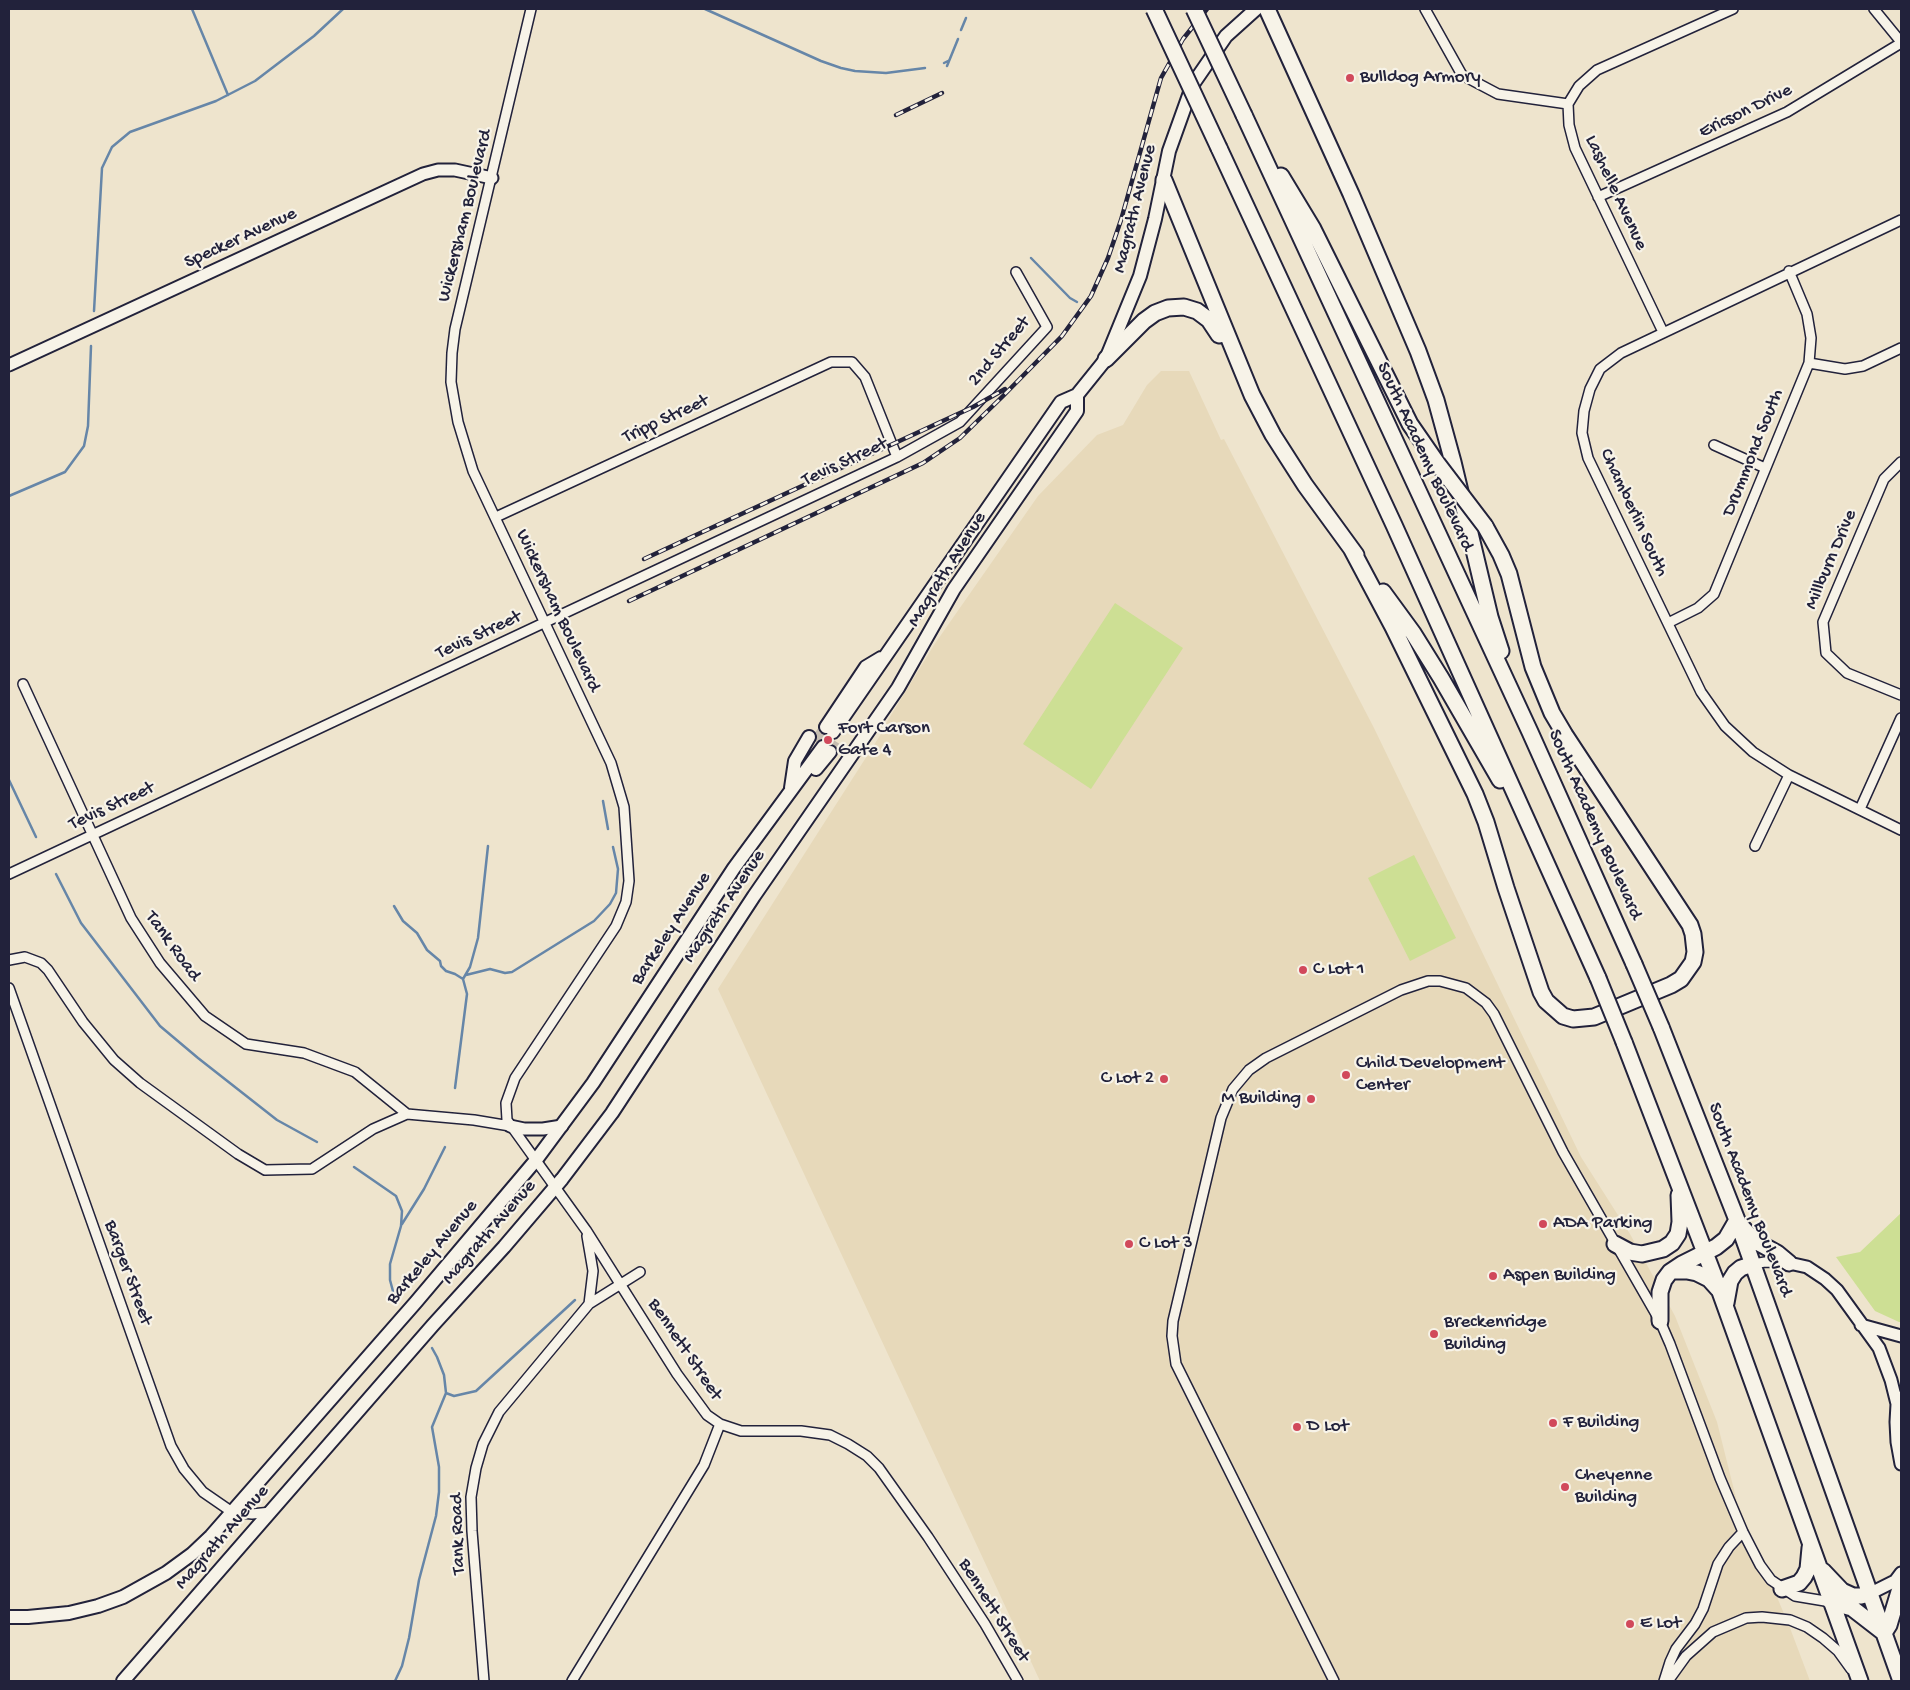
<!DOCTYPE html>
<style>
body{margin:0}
#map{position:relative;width:1910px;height:1690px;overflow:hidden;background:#eee4cd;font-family:"Gochi Hand",sans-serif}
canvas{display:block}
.frame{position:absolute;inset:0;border:10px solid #22223b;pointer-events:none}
</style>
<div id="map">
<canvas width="1910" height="1690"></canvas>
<div class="frame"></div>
</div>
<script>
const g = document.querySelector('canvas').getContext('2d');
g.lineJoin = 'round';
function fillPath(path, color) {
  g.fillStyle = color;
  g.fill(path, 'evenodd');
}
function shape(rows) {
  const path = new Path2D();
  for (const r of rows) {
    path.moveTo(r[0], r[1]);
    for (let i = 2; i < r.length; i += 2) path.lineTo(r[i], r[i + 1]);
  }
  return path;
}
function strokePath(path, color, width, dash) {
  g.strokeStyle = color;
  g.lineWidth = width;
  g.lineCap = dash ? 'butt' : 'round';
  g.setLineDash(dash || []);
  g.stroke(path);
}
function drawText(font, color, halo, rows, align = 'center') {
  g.font = font + ' "Gochi Hand",sans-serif';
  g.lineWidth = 4.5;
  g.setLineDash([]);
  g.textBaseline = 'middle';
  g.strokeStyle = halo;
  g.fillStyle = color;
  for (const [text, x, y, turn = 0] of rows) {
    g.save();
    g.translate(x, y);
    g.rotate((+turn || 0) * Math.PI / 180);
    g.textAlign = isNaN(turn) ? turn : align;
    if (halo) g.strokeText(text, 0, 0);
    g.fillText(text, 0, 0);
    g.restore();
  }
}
const built = shape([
 [1161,371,1189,371,1221,440,1224,439,1374,728,1581,1157,1630,1234,1675,1316,1717,1422,1737,1502,1790,1628,1810,1681,1040,1681,718,989,881,734,888,734,893,727,885,725,934,645,1038,496,1097,435,1123,425,1147,385]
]);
const green = shape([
 [1115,603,1183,648,1091,789,1023,744],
 [1414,855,1456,938,1410,961,1368,878],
 [1901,1213,1901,1322,1899,1322,1875,1311,1836,1257,1860,1252]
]);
const stream = shape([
 [192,9,228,95],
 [705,9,821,61,841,68,855,71,886,73,925,68],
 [961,30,966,18],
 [944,63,948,61],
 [947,66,958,39],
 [1031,258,1070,298,1077,302],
 [94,311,102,168,112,147,130,132,216,101,255,81,314,36,343,9],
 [9,496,65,472,84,446,88,426,91,346],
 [9,780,36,837],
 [603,801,608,829],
 [56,874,81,923,160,1026,198,1058,277,1120,317,1142],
 [394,906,403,921,417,933,427,950,440,961,441,966,446,971,455,974,463,979],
 [466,975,490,969,505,973,512,972,594,921,610,904,616,893,618,869,613,847],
 [455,1088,467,994,463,979,470,967,478,938,488,846],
 [354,1167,396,1196,402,1211,401,1226,390,1264,390,1280,394,1295],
 [402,1224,424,1189,445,1147],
 [446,1393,454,1396,476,1391,575,1300],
 [395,1681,402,1666,409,1638,419,1580,436,1516,439,1492,439,1467,432,1427,446,1393,444,1375,437,1357,432,1348]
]);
const secondaryTunnel = shape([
 [816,742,826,727],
 [830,752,840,737]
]);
const minor = shape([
 [531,9,455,329,452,353,451,382,458,422,473,471,611,763,624,807,629,881,626,902,616,926,515,1078,506,1103,507,1120,586,1230,677,1374,707,1415,720,1424,741,1431,801,1431,830,1435,848,1444,867,1456,879,1468,928,1537,985,1624,1018,1681],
 [1425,9,1462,75,1498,94,1568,104],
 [1874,9,1901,42],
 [1598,197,1787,112,1901,43],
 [1901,220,1621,353,1600,369,1590,389,1584,411,1582,433,1588,458,1701,692,1725,726,1753,752,1789,775,1901,830],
 [1663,332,1575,148,1569,125,1568,104,1579,86,1597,70,1733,9],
 [1809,363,1845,369,1863,366,1901,348],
 [1714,445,1765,468],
 [1901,462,1884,479,1823,622,1826,653,1847,673,1901,695],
 [496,517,831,362,852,362,865,377,897,457],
 [1668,623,1698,608,1714,594,1809,363,1811,338,1807,314,1789,271],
 [23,684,131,918,160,963,205,1016,246,1044,304,1053,355,1072,407,1114],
 [1860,809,1901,718],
 [1755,846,1789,775],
 [9,874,897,457,960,422,1047,327,1016,272],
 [9,960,25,957,41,963,48,970,83,1022,114,1060,140,1083,238,1154,265,1170,312,1169,373,1129,407,1114,474,1120,510,1126],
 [9,988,171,1446,184,1469,203,1492,232,1512,252,1514,271,1512],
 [1753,1264,1765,1262,1789,1263],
 [589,1304,640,1272],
 [484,1681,472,1531,471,1497,476,1468,483,1444,499,1412,589,1304,593,1271,587,1236],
 [572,1681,704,1465,720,1424],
 [1334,1681,1176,1364,1172,1336,1173,1321,1221,1118,1233,1089,1249,1070,1266,1058,1401,990,1428,981,1440,981,1466,988,1486,1003,1494,1014,1563,1152,1660,1321,1670,1344,1720,1478,1743,1532,1760,1565,1771,1580,1795,1596,1831,1602],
 [1664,1681,1670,1662,1676,1649,1695,1624,1703,1609,1718,1564,1729,1547,1743,1532],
 [1668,1681,1686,1656,1713,1632,1746,1618,1762,1617,1790,1620,1807,1627,1823,1638,1838,1651,1851,1669]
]);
const tertiary = shape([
 [9,365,423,174,438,170,455,170,492,178],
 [510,1126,524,1129,543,1129,562,1126],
 [1789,1263,1807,1267,1825,1279,1837,1290,1879,1348,1891,1380,1897,1404],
 [1861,1325,1901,1336],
 [1901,1397,1897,1404,1896,1422,1897,1442,1901,1464],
 [1869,1594,1895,1581,1901,1573]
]);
const secondary = shape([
 [826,727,866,667,881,658],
 [833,732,1061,402,1077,395],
 [816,769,830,752],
 [791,788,795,761,809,737],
 [9,1617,28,1617,69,1613,98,1606,123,1597,166,1573,192,1554,211,1536,416,1302,536,1160,593,1083,734,868,823,747],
 [123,1681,433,1325,504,1247,562,1179,612,1113,754,896,898,688,954,589,1077,411,1077,395,1106,359,1140,276,1155,219,1169,151,1193,84,1226,36,1256,9]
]);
const trunk = shape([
 [1267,9,1351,194,1418,351,1436,400,1453,462,1490,617,1501,651],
 [1244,115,1530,732,1634,964],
 [1219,148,1394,525,1598,978],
 [1281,176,1313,229,1410,424,1437,463],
 [1164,180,1252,395,1273,435,1305,485,1356,555],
 [1106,359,1144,321,1155,313,1168,308,1184,307,1197,311,1209,320,1219,335],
 [1351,548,1393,627,1475,794,1486,822,1506,888,1541,992,1546,1001,1563,1016,1573,1019,1594,1017,1671,985,1681,979,1693,962,1695,952,1693,934,1690,925,1565,735,1552,713,1533,667,1509,574,1501,555,1485,526],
 [1383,592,1413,633,1441,678,1500,780],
 [1661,1027,1737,1220,1901,1681],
 [1624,1042,1719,1289,1860,1681],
 [1742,1227,1755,1241,1777,1253,1789,1263],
 [1615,1244,1630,1252,1642,1254,1663,1249,1672,1243,1678,1234,1680,1222,1679,1195],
 [1672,1271,1687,1271,1697,1273,1709,1279,1718,1289],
 [1726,1303,1730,1281,1735,1273,1741,1268,1753,1264],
 [1660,1321,1660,1292,1664,1280,1670,1272,1682,1264,1716,1247,1726,1239,1737,1220],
 [1823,1571,1842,1591,1853,1596,1861,1596,1869,1594],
 [1782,1589,1799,1583,1804,1577,1808,1569,1810,1548],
 [1831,1602,1852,1608,1883,1632],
 [1884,1633,1889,1625,1901,1585]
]);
const rail = shape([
 [896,115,942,93],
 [644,559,973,407,1005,389],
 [629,601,923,463,960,438,1003,396,1062,336,1091,296,1108,258,1121,220,1161,78,1183,39,1207,9]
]);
const trunkBridge = shape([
 [1154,9,1219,148],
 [1194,9,1244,115],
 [1437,463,1485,526],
 [1634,964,1661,1027],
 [1598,978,1624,1042]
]);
const markers = [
 [1350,78,5,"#d1495b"],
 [828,740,5,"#d1495b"],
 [1303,970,5,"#d1495b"],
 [1346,1075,5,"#d1495b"],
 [1164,1079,5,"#d1495b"],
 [1311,1099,5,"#d1495b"],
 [1543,1224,5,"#d1495b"],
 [1129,1244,5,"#d1495b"],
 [1493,1276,5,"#d1495b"],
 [1434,1334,5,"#d1495b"],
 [1553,1423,5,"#d1495b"],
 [1297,1427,5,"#d1495b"],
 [1565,1487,5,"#d1495b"],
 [1630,1624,5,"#d1495b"]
];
const poiNames = [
 ["Bulldog Armory",1360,78],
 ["Fort Carson",838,729],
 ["Gate 4",838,751],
 ["C Lot 1",1313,970],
 ["Child Development",1356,1064],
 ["Center",1356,1086],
 ["C Lot 2",1154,1079,"right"],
 ["M Building",1301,1099,"right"],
 ["ADA Parking",1553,1224],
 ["C Lot 3",1139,1244],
 ["Aspen Building",1503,1276],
 ["Breckenridge",1444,1323],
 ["Building",1444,1345],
 ["F Building",1563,1423],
 ["D Lot",1307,1427],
 ["Cheyenne",1575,1476],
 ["Building",1575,1498],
 ["E Lot",1640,1624]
];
const streetNames = [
 ["Ericson Drive",1746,112,-26],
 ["Lashelle Avenue",1615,193,65],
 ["Magrath Avenue",1136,209,-76],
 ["Wickersham Boulevard",466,216,-76],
 ["Specker Avenue",241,239,-25],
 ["2nd Street",1000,352,-50],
 ["Tripp Street",666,420,-25],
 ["Drummond South",1754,453,-68],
 ["South Academy Boulevard",1424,457,65],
 ["Tevis Street",845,463,-25],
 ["Chamberlin South",1633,513,65],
 ["Millburn Drive",1832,560,-67],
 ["Magrath Avenue",948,570,-58],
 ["Wickersham Boulevard",557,611,65],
 ["Tevis Street",479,636,-25],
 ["Tevis Street",112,807,-25],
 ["South Academy Boulevard",1594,825,66],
 ["Magrath Avenue",725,907,-56],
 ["Barkeley Avenue",672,929,-57],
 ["Tank Road",172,947,54],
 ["South Academy Boulevard",1749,1200,69],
 ["Magrath Avenue",490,1233,-49],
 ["Barkeley Avenue",433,1253,-50],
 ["Barger Street",127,1273,70],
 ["Bennett Street",684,1350,56],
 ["Tank Road",459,1534,-92],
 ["Magrath Avenue",223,1538,-49],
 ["Bennett Street",993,1611,58]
];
fillPath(built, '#e7d9ba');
fillPath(green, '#cddf94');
strokePath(stream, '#6686a8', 2.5);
strokePath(secondaryTunnel, '#c5bdb0', 12, [12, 6]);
strokePath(minor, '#22223b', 12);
strokePath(tertiary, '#22223b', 15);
strokePath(secondary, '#22223b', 16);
strokePath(trunk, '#22223b', 19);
strokePath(minor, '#f7f3e8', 9);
strokePath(tertiary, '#f7f3e8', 11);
strokePath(secondary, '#f7f3e8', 12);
strokePath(trunk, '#f7f3e8', 15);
strokePath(rail, '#22223b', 4.5);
strokePath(rail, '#f7f3e8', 2.5, [8]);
strokePath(trunkBridge, '#22223b', 19, []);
strokePath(trunkBridge, '#f7f3e8', 15);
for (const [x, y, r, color] of markers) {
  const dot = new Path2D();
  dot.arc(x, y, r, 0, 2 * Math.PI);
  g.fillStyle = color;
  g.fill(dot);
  strokePath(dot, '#f7f3e8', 2);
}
drawText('19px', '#22223b', '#f7f3e8', poiNames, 'left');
drawText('19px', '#22223b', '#f7f3e8', streetNames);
</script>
